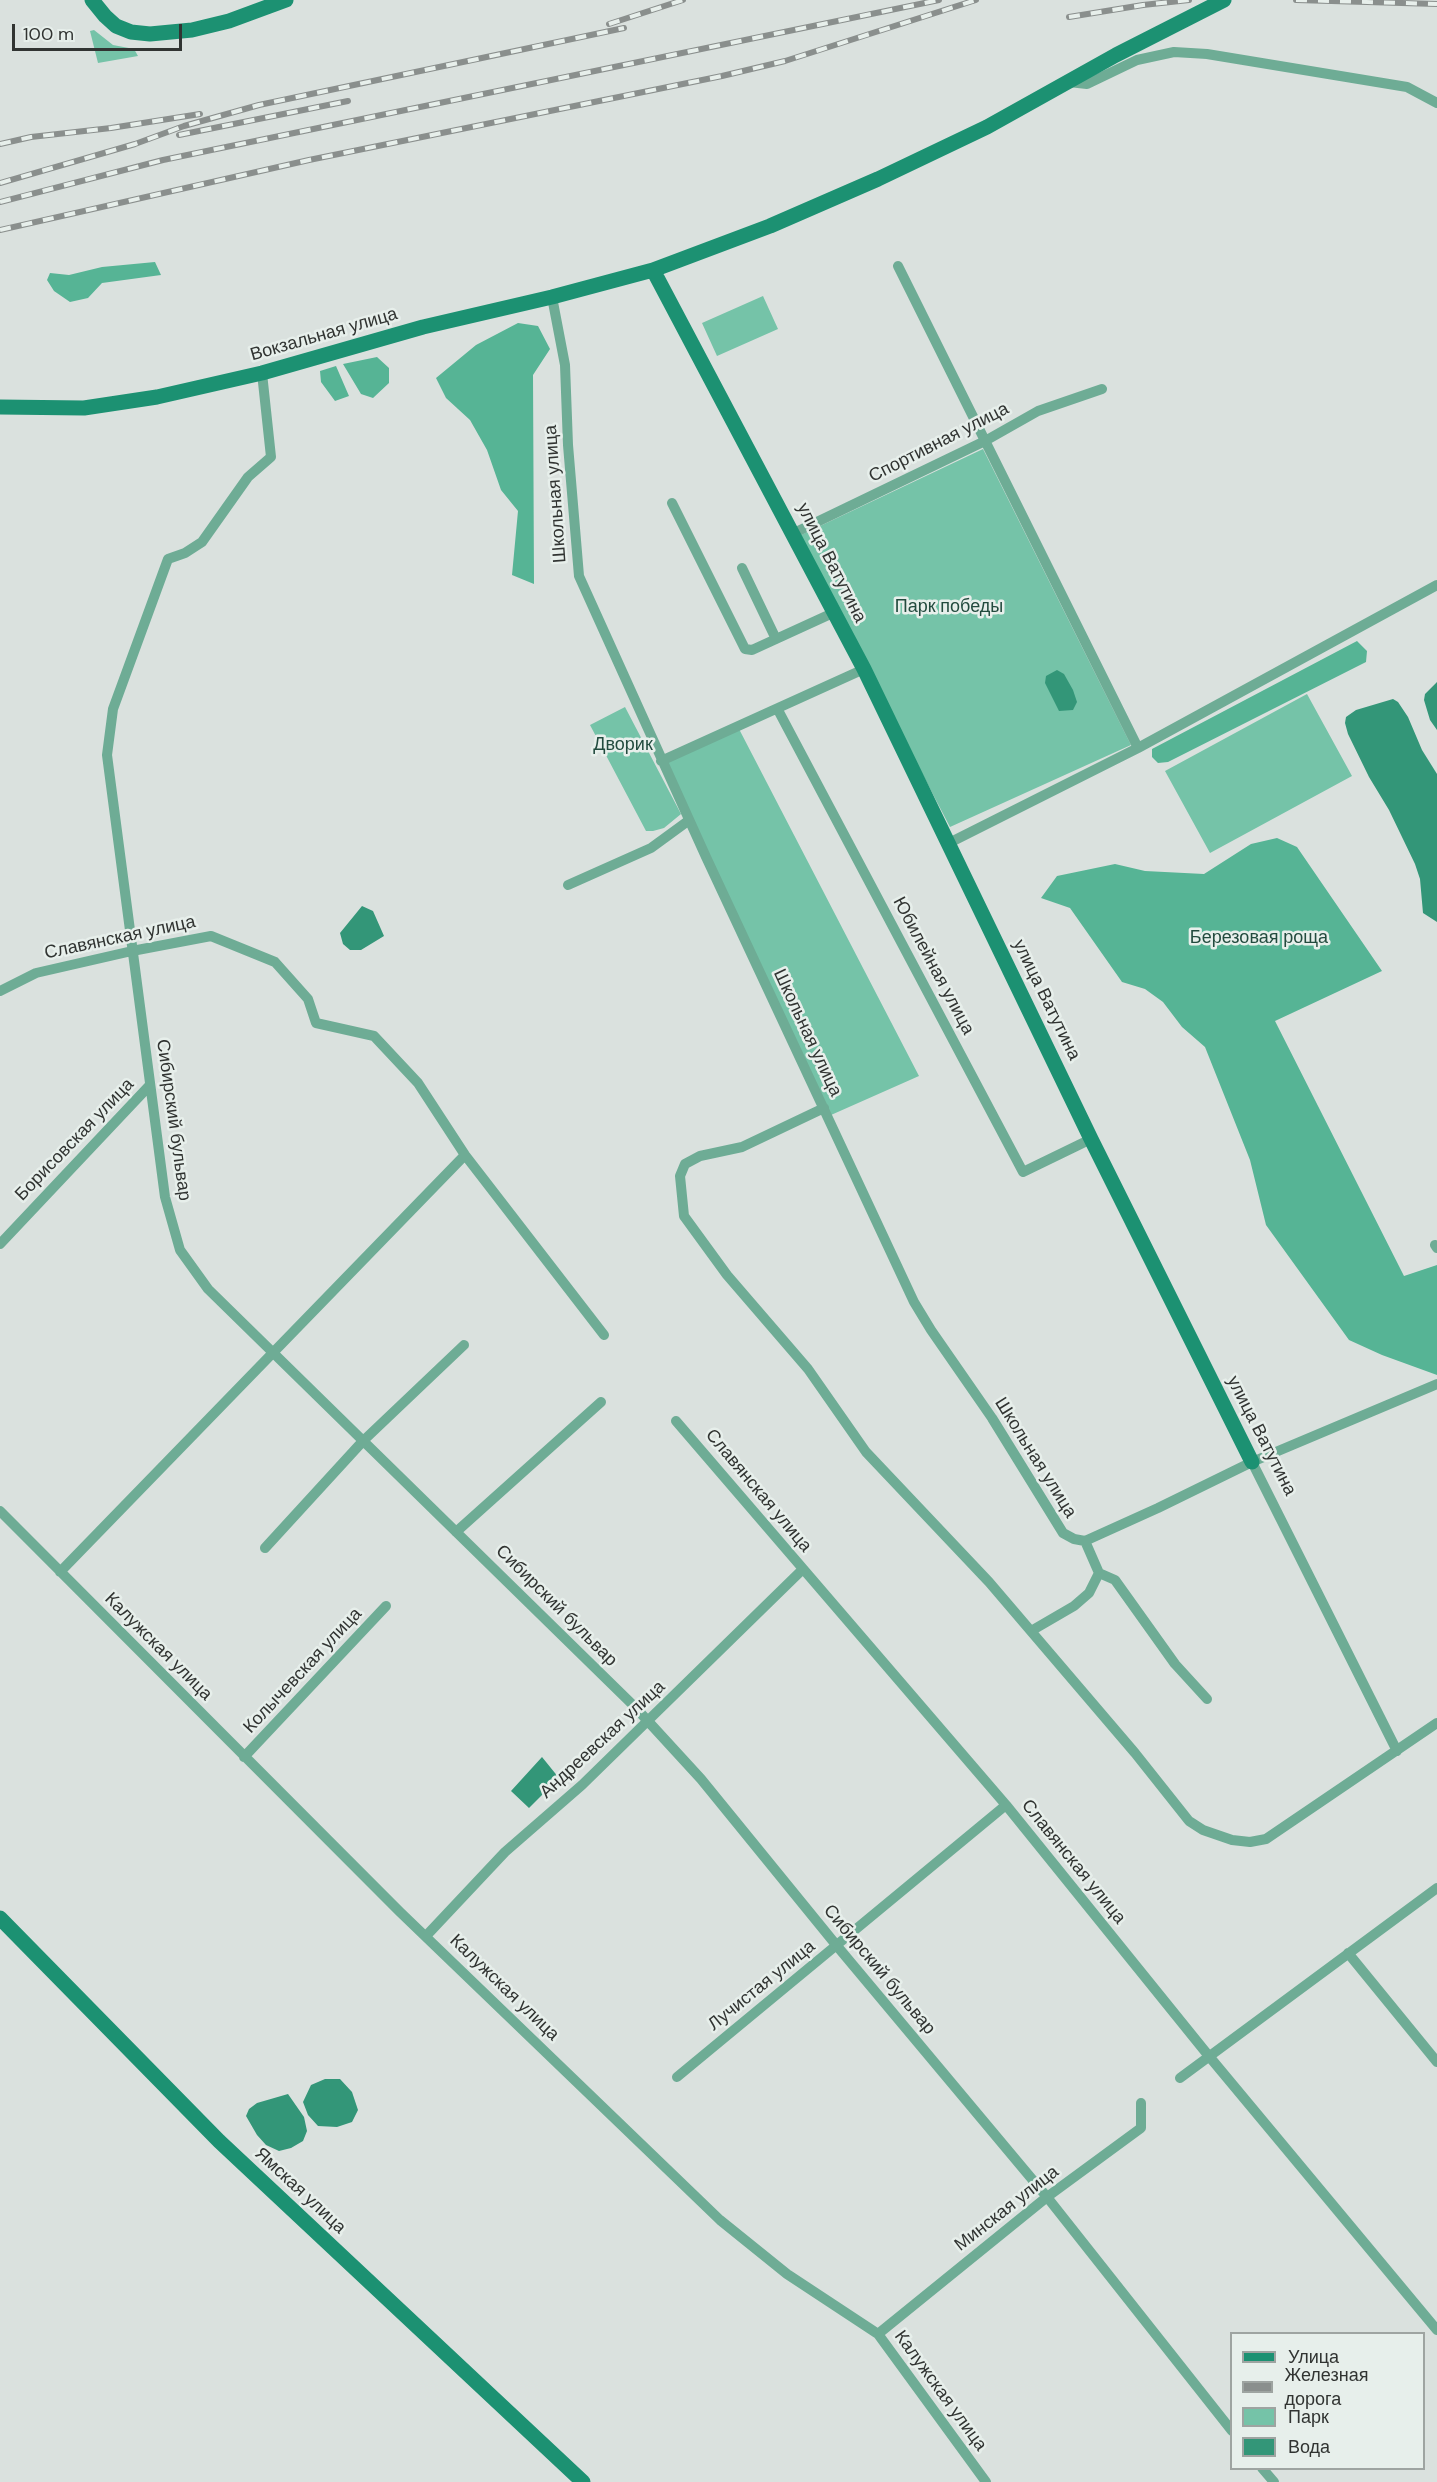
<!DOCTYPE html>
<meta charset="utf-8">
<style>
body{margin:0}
#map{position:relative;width:1437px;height:2482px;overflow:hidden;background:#dae1de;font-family:"DM Sans",sans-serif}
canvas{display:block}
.legend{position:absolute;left:1230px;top:2332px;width:195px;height:138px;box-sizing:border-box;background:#e7efeb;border:2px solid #9ea4a1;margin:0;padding:8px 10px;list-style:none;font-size:18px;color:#313432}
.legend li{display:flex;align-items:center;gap:12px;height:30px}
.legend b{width:30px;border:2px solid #9ea4a1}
.scale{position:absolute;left:12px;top:24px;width:170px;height:27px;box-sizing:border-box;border:3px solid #313432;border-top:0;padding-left:8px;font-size:18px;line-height:21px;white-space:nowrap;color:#313432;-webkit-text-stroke:4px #e7efeb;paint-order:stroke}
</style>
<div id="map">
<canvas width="1437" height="2482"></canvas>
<ul class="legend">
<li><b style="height:8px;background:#1c9172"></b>Улица</li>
<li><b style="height:8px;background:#8a8f8d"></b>Железная дорога</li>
<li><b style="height:16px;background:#75c3a8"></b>Парк</li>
<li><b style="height:16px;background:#339678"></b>Вода</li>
</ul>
<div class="scale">100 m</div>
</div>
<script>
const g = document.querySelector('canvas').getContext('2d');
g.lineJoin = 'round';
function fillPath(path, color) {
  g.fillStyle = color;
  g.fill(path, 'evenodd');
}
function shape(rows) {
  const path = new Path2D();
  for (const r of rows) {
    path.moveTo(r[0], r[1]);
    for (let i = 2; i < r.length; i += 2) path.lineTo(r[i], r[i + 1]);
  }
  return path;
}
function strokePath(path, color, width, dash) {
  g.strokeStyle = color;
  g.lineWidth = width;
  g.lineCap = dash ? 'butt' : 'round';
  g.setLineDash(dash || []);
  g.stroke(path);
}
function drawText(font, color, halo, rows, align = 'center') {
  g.font = font + ' "DM Sans",sans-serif';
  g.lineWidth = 5;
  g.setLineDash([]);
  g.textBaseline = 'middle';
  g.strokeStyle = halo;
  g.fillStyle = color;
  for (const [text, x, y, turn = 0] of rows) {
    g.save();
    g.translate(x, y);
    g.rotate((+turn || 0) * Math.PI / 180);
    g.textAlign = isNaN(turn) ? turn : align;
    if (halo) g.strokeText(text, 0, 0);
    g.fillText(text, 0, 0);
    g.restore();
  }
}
const green = shape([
 [94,30,113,45,134,49,138,56,98,63,90,31],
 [763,296,778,329,717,356,702,323],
 [983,449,1131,745,950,827,864,662,801,535],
 [1307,694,1352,776,1210,853,1165,771],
 [625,707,681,814,664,828,653,831,646,831,590,725],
 [739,729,919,1076,831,1115,664,762]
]);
const forest = shape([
 [155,262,161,275,102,283,88,298,70,302,54,291,47,280,50,273,69,275,102,267],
 [518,323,538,326,550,349,533,375,534,584,512,575,518,511,501,490,487,450,470,420,446,398,436,378,476,345],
 [377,357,389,368,389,383,373,398,361,394,343,364],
 [336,366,349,396,335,401,321,382,320,371],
 [1357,641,1367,651,1366,662,1168,762,1158,763,1152,757,1152,749],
 [1277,838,1297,847,1382,971,1275,1021,1404,1276,1437,1265,1437,1375,1382,1355,1349,1340,1266,1225,1250,1160,1205,1047,1182,1027,1163,1002,1145,989,1122,982,1070,908,1041,898,1057,876,1115,864,1145,871,1204,874,1251,844]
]);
const water = shape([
 [1057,670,1064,674,1073,690,1077,702,1073,710,1059,711,1045,683,1046,676],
 [1437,682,1437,730,1430,720,1424,700,1425,694],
 [1393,699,1398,702,1408,717,1422,750,1437,774,1437,922,1423,913,1420,879,1415,864,1389,810,1369,777,1348,734,1345,723,1346,717,1356,710],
 [362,906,373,911,384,936,361,950,350,950,343,944,340,933],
 [542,1757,559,1778,529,1808,511,1791],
 [325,2079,340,2079,352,2092,358,2110,352,2122,337,2127,318,2126,308,2115,303,2102,311,2085],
 [288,2094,304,2117,307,2131,303,2141,291,2148,279,2151,266,2145,257,2135,246,2116,249,2109,257,2103]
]);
const street = shape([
 [1069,82,1087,84,1137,60,1174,52,1207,54,1407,87,1437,103],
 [898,266,1138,748],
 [552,297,565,365,568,445,579,576,706,857,914,1302,931,1330,992,1418,1063,1533,1074,1539,1085,1541,1099,1573,1115,1580,1175,1664,1207,1699],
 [262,373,271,457,248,477,202,542,185,553,168,559,113,709,107,755,165,1197,180,1250,208,1289,635,1707,701,1779,837,1946,1047,2197,1232,2431],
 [672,503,745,649,752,650,835,612],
 [794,533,985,441,1038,411,1102,389],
 [742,568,776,639],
 [778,710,1023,1172,1091,1139],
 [661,761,864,669],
 [949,843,1138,748,1437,585],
 [568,885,651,848,688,821],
 [0,991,36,973,132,951,211,936,275,962,308,999,316,1023,374,1036,418,1083,465,1155,604,1335],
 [824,1108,742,1147,700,1156,685,1164,680,1176,684,1216,727,1275,808,1369,866,1452,989,1582,1135,1753,1189,1821,1203,1830,1232,1840,1250,1842,1266,1839,1437,1723],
 [0,1244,150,1085],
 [1435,1245,1437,1248],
 [676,1421,1006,1805,1208,2055,1437,2330],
 [1252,1462,1397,1751],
 [0,1511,400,1912,720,2220,787,2274,878,2334,986,2482],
 [456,1532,601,1402],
 [1085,1541,1158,1508,1252,1462,1437,1384],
 [265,1548,363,1441,464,1345],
 [60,1572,465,1155],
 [1031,1631,1074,1606,1089,1593,1099,1573],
 [244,1757,386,1606],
 [426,1936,505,1852,582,1785,803,1569],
 [1348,1953,1437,2062],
 [677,2077,1006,1805],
 [1180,2078,1437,1888],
 [878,2334,1047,2197,1141,2128,1141,2103],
 [1262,2468,1274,2482]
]);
const secondary = shape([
 [92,0,105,16,116,26,131,32,150,34,192,30,229,21,286,0],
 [653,270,864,669,1091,1139,1252,1462],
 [0,407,84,408,157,397,262,373,423,327,552,297,653,270,770,226,878,179,987,127,1116,55,1224,0],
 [0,1918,219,2141,583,2482]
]);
const rail = shape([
 [1296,0,1437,4],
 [1069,17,1143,5,1189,0],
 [609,24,683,0],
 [179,135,348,101],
 [0,144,31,137,111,128,200,114],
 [0,183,135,144,184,126,259,105,624,28],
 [0,202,163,160,939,0],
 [0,230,309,160,722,76,785,61,976,0]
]);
const streetNames = [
 ["Вокзальная улица",324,335,-16],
 ["Спортивная улица",939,443,-27],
 ["Школьная улица",556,494,-94],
 ["улица Ватутина",831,563,63],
 ["Славянская улица",120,938,-12],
 ["Юбилейная улица",933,966,62],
 ["улица Ватутина",1046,1000,64],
 ["Школьная улица",807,1033,65],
 ["Сибирский бульвар",173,1120,82],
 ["Борисовская улица",75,1140,-46],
 ["улица Ватутина",1261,1436,63],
 ["Школьная улица",1035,1458,58],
 ["Славянская улица",758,1491,50],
 ["Сибирский бульвар",556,1606,45],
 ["Калужская улица",158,1647,45],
 ["Колычевская улица",303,1671,-47],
 ["Андреевская улица",603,1740,-43],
 ["Славянская улица",1073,1862,51],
 ["Сибирский бульвар",879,1970,50],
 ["Лучистая улица",762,1986,-39],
 ["Калужская улица",504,1988,44],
 ["Ямская улица",300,2191,43],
 ["Минская улица",1007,2209,-38],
 ["Калужская улица",940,2391,54]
];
const parkNames = [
 ["Парк победы",949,607],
 ["Дворик",623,745],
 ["Березовая роща",1259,938]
];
fillPath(green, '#75c3a8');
fillPath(forest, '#56b495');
fillPath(water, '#339678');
strokePath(street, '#6eac95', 10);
strokePath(secondary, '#1c9172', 15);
strokePath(rail, '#8a8f8d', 6);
strokePath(rail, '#e7efeb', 4, [11]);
drawText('18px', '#313432', '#e7efeb', streetNames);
drawText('18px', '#224b3e', '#e7efeb', parkNames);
</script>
